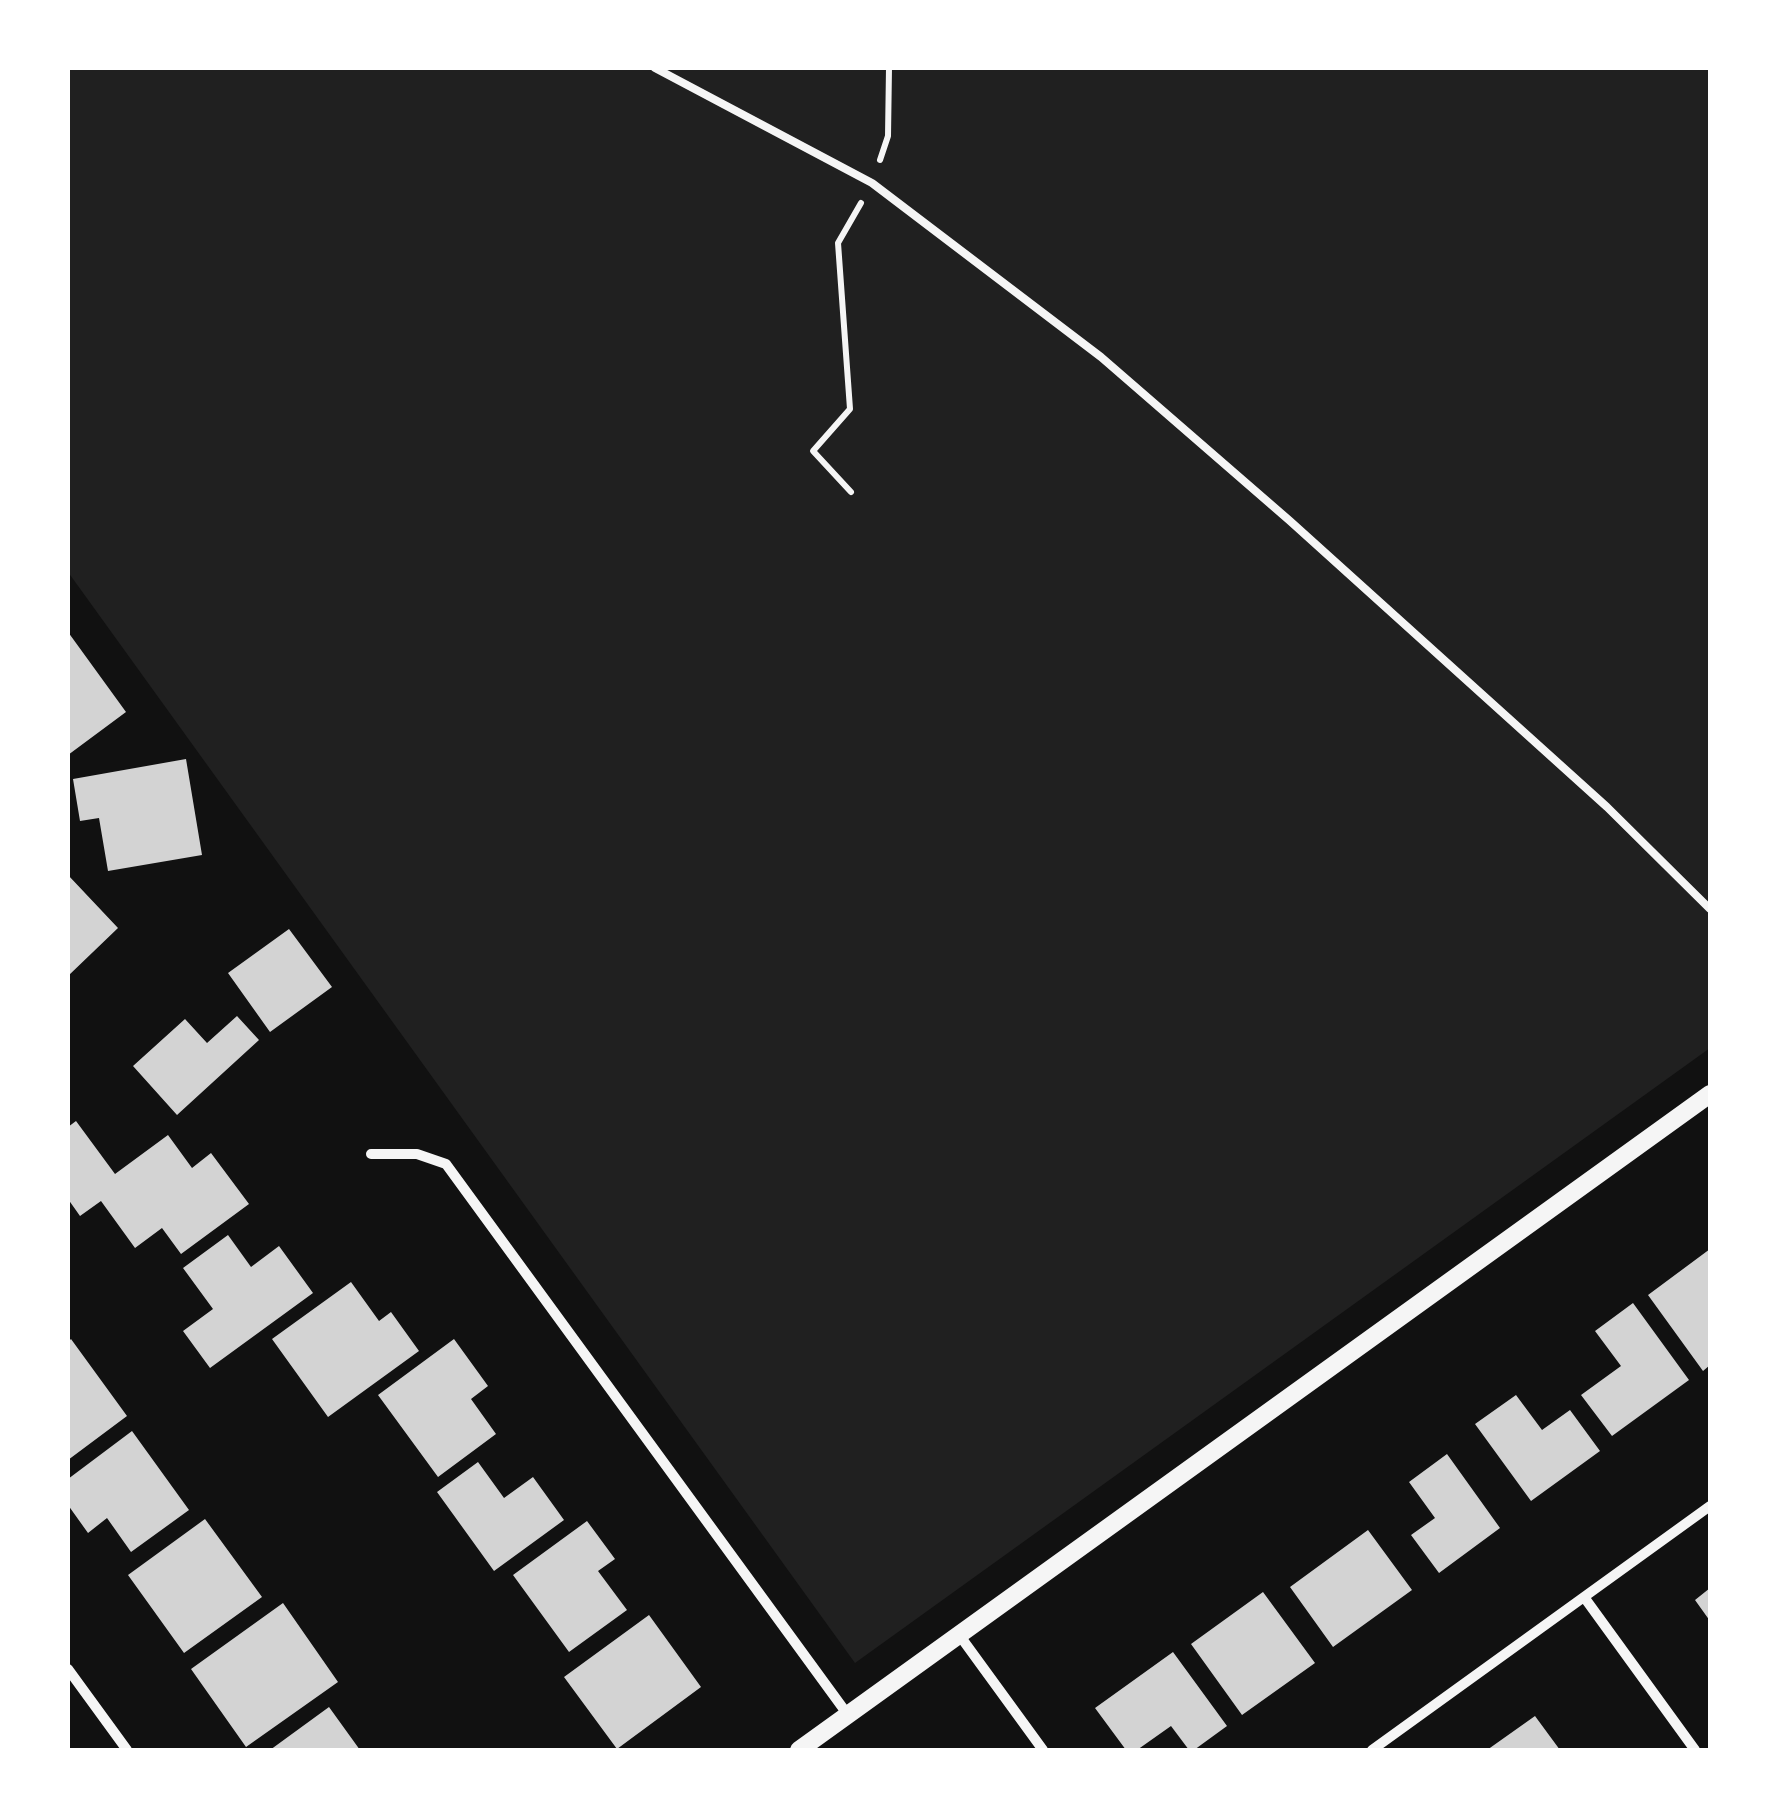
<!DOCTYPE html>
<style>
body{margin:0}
#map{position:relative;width:1778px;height:1818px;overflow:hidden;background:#111;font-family:"Noto Serif",serif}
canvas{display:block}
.frame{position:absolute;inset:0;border:70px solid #fff;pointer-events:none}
</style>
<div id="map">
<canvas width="1778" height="1818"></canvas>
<div class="frame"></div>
</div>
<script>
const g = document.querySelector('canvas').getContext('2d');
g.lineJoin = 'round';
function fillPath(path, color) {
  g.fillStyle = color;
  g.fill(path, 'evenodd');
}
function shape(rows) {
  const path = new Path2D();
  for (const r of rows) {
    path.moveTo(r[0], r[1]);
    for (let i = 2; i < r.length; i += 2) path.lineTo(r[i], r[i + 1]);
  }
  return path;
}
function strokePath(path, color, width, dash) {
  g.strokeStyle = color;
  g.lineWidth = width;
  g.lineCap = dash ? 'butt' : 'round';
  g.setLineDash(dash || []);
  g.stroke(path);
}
const green = shape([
 [68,68,1710,68,1710,1048,855,1663,68,572]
]);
const building = shape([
 [68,632,126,712,68,755],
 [186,759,202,855,108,871,99,818,80,821,73,779],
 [68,875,118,928,68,976],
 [289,929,332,987,270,1032,228,973],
 [237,1016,259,1040,177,1115,133,1066,185,1019,207,1043],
 [76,1121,115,1174,168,1135,192,1168,211,1153,249,1204,181,1254,162,1228,135,1248,101,1201,80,1216,68,1199,68,1127],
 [228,1235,251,1267,279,1246,313,1293,210,1368,183,1331,213,1309,183,1268],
 [1710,1249,1710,1365,1703,1371,1648,1295],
 [351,1282,379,1321,391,1312,419,1351,328,1417,272,1339],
 [1633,1303,1689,1380,1612,1436,1581,1395,1621,1366,1595,1331],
 [71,1339,127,1416,68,1460,68,1342],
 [454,1339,488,1386,471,1399,496,1434,438,1477,378,1395],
 [1516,1395,1542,1430,1570,1410,1600,1451,1531,1501,1475,1424],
 [132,1431,189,1510,131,1552,107,1518,88,1533,68,1505,68,1479],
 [1447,1454,1500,1528,1439,1573,1411,1535,1435,1518,1409,1482],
 [478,1462,504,1498,533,1477,564,1520,494,1571,437,1492],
 [205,1519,262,1597,184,1653,128,1575],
 [587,1521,615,1559,598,1571,627,1610,569,1652,513,1575],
 [1368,1530,1412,1590,1333,1647,1290,1587],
 [1710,1588,1710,1621,1695,1600],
 [1263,1592,1315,1663,1242,1715,1191,1644],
 [283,1603,338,1682,246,1747,191,1669],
 [649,1615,701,1687,617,1749,564,1677],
 [1173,1652,1227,1726,1194,1750,1189,1750,1171,1726,1137,1750,1126,1750,1095,1708],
 [329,1707,360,1750,270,1750],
 [1535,1716,1560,1750,1487,1750]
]);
const path = shape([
 [880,160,888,136,889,68],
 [851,492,813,451,850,409,838,243,861,203]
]);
const service = shape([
 [655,68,872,183,1101,357,1290,521,1607,807,1710,909]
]);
const minor = shape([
 [371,1154,417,1154,446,1164,848,1715],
 [1584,1597,1695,1750],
 [960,1636,1043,1750],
 [68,1669,127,1750],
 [1372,1750,1710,1506]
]);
const tertiary = shape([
 [799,1750,1710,1094]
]);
fillPath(green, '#202020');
fillPath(building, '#d3d3d3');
strokePath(path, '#f5f5f5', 6);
strokePath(service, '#f5f5f5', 8);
strokePath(minor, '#f5f5f5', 10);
strokePath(tertiary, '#f5f5f5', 18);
</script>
